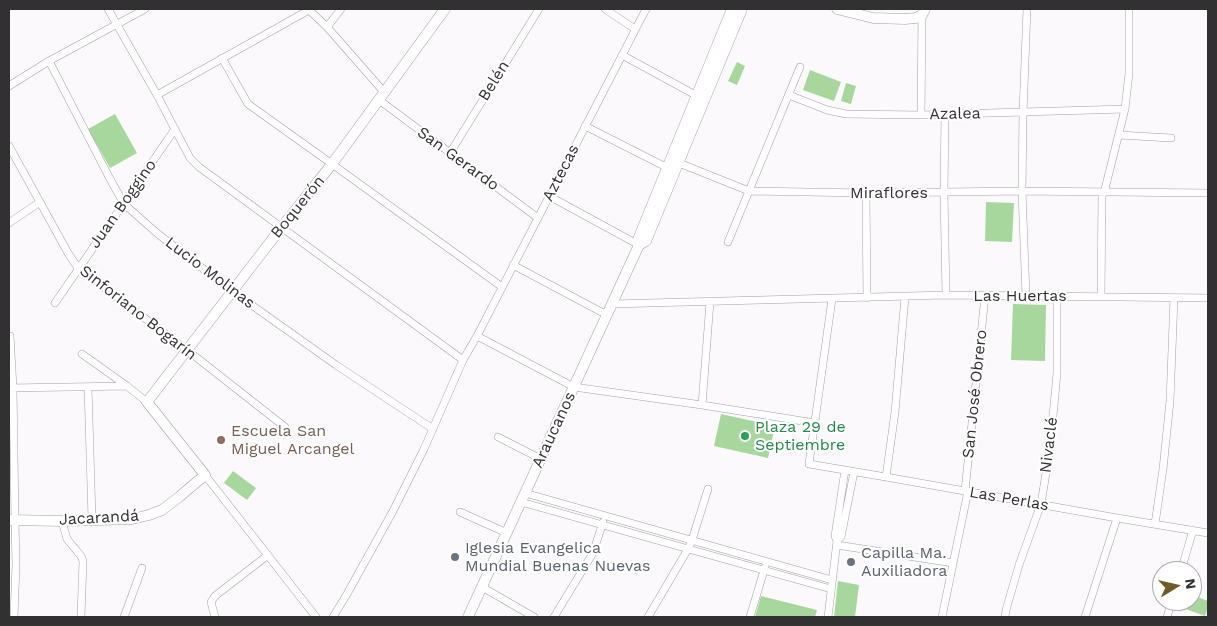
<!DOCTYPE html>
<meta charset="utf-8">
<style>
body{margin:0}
#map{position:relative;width:1217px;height:626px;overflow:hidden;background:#fbf9fb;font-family:"Work Sans",sans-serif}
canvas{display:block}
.frame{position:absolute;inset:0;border:10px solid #323132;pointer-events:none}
.north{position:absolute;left:1152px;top:561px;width:50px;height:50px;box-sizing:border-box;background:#fff;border:1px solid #adadad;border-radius:50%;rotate:81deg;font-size:14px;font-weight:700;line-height:20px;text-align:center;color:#323132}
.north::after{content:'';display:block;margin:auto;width:18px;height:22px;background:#725b2b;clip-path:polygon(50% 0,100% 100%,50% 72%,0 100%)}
</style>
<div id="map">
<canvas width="1217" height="626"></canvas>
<div class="frame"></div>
<div class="north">N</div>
</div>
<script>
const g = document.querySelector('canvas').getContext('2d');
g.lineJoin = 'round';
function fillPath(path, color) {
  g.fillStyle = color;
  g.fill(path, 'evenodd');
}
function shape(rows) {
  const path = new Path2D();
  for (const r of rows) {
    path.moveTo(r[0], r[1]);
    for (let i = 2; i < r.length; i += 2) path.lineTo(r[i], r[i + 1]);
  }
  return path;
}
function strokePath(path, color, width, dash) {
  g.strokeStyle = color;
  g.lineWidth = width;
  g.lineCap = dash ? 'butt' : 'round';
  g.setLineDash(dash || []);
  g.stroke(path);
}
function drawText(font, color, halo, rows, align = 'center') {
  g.font = font + ' "Work Sans",sans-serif';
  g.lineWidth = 4;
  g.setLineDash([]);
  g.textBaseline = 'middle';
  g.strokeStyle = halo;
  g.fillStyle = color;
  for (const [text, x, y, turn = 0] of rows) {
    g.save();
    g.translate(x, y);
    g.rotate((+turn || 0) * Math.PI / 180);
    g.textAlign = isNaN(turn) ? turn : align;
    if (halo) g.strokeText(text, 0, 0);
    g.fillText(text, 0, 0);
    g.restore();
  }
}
const green = shape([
 [737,62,745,66,737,85,728,81],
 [810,70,841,82,834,101,803,90],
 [846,83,856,86,851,104,841,101],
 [115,114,137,153,110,168,88,129],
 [986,202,1014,203,1012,242,985,241],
 [1013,304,1046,305,1045,361,1011,360],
 [721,414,775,426,768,458,714,446],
 [233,471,256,488,247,500,224,483],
 [838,581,859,585,855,617,834,617],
 [1192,595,1208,601,1208,607,1205,616,1180,607,1182,601,1192,601],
 [761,596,817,610,815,617,755,617]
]);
const street = shape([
 [108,9,157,95,190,158,199,167,463,360],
 [308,9,327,27,384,92],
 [605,9,635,29],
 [327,27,341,9],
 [622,55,701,98],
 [222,58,248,104,332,164,502,287],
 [49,61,109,177,124,204,158,234,232,291,336,365,433,429],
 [9,86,49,61,145,9],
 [157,95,309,10],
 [789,95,827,110,846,114,921,115,1125,109],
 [379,100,538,218],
 [945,114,944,193,946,295],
 [921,115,922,15],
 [585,126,668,168,679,163,749,191,866,193,1022,191,1208,193],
 [1119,135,1171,138],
 [9,146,68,253,78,268,187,350,285,427],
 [450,153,539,9],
 [866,193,867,298],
 [1104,193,1125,109,1129,73,1129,9],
 [549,196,639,245],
 [9,223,40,202],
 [728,242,800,67],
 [513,265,607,315],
 [1026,296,1022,191,1023,113,1027,9],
 [1101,296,1102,193],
 [832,299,809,464,886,477,1117,518,1208,533],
 [55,303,175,129],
 [612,304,946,295,1208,298],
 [10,336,13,388,15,520,16,565,14,617],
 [477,336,574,387,702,405,815,423],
 [82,354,127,386,147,402],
 [88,387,92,519],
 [9,388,127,386],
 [702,405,710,302],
 [498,437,541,459],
 [205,475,316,617],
 [886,477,895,412,905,297],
 [965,491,985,296],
 [525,493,832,580],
 [521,502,831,589],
 [460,512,507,533],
 [62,521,67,539,81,556,83,561,81,617],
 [1155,524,1163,469,1170,401,1174,298],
 [837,541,841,537,854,472],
 [837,545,953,563],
 [1181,571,1193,530],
 [482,587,534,617],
 [124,617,142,568],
 [215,617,211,602,215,596,268,555],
 [333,617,347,594,393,511,424,449,463,360,477,336,646,9],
 [554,617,593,553,603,522],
 [648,617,688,549,692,540,708,489],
 [750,617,765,567],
 [828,617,837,541,835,536,845,470],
 [942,617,968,491],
 [1005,617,1006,610,1019,565,1041,504,1050,448,1057,373,1057,296],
 [1085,617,1117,518],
 [1167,617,1172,601]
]);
const secondary = shape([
 [837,9,873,18,905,19,916,18,922,15,925,9],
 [640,244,638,240,639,237,732,9],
 [9,520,62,521,132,519,149,515,162,510,179,497,205,475,147,402,281,228,332,164,445,9],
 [468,617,639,245,646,241,742,9]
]);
const markers = [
 [745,436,5,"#2e9e5b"],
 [221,440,5,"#8d6e63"],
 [455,557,5,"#6b7280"],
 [851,562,5,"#6b7280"]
];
const streetNames = [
 ["Belén",494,81,-58],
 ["Azalea",955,114,-1],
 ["San Gerardo",458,159,36],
 ["Aztecas",561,173,-63],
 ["Miraflores",889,193],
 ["Juan Boggino",123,204,-55],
 ["Boquerón",298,207,-51],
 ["Lucio Molinas",210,273,37],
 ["Las Huertas",1020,296],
 ["Sinforiano Bogarín",138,313,38],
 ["San José Obrero",975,394,-84],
 ["Araucanos",554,430,-65],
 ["Nivaclé",1049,445,-83],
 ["Las Perlas",1009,499,10],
 ["Jacarandá",99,518,-3]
];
const leisureNames = [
 ["Plaza 29 de",755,427],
 ["Septiembre",755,445]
];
const educationNames = [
 ["Escuela San",231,431],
 ["Miguel Arcangel",231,449]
];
const worshipNames = [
 ["Iglesia Evangelica",465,548],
 ["Mundial Buenas Nuevas",465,566],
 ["Capilla Ma.",861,553],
 ["Auxiliadora",861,571]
];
fillPath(green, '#a7d79d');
strokePath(street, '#a3a0a2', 8);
strokePath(secondary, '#a3a0a2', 11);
strokePath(street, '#fff', 7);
strokePath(secondary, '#fff', 10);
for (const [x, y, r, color] of markers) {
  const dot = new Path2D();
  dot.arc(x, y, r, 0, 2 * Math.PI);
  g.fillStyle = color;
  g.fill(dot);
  strokePath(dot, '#fff', 2);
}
drawText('16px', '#323132', '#fff', streetNames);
drawText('16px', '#27864d', '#fff', leisureNames, 'left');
drawText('16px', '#785e54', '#fff', educationNames, 'left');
drawText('16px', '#5b616d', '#fff', worshipNames, 'left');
</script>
